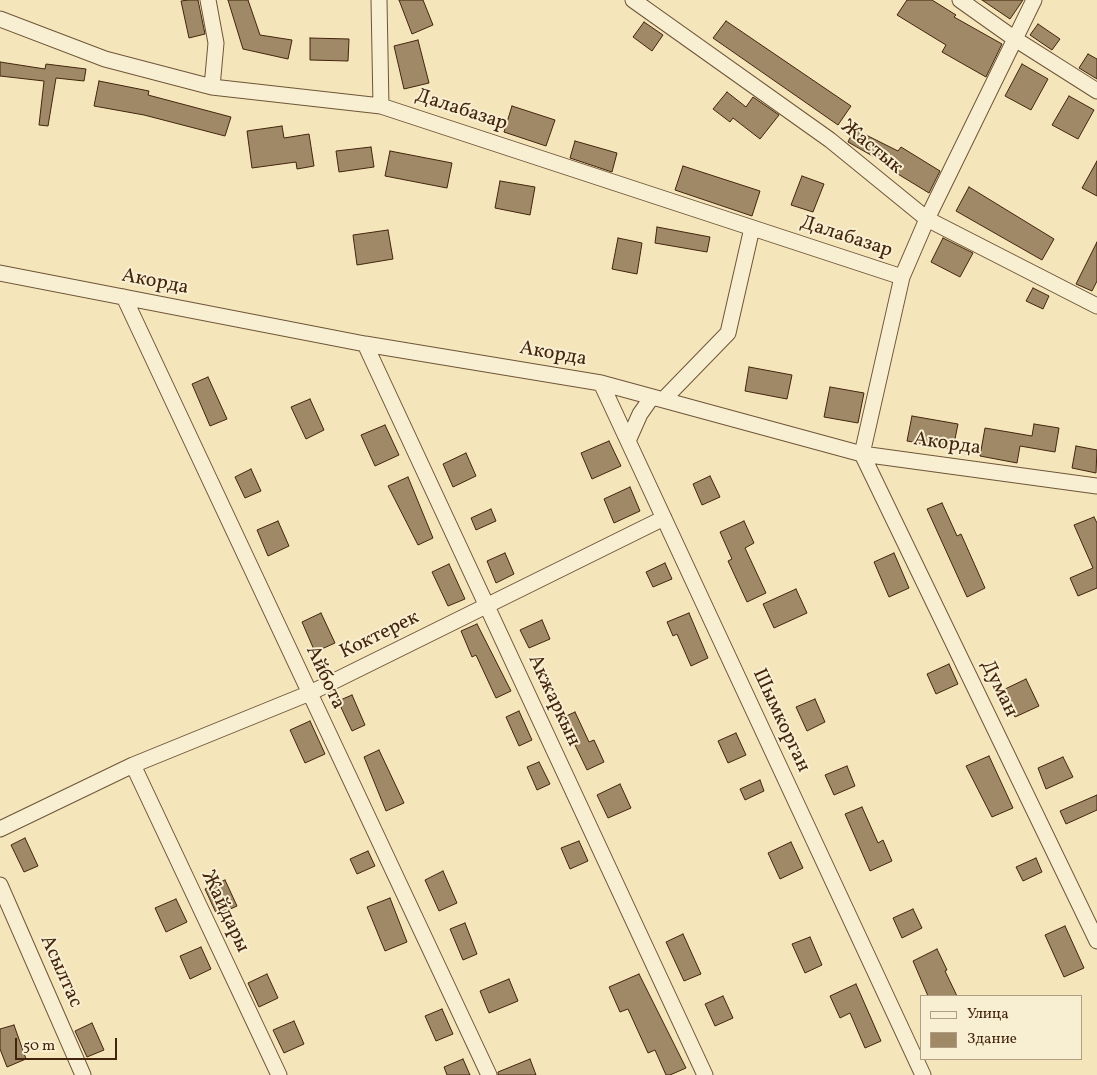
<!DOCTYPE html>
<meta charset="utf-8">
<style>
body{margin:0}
#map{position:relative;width:1097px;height:1075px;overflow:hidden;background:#f4e5ba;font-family:Vollkorn,serif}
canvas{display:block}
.legend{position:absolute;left:920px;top:995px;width:162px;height:65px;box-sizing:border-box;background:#f8eed2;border:1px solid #b09e83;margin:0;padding:6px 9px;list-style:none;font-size:15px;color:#43250d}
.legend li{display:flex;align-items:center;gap:10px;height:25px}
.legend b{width:25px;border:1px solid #b09e83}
.scale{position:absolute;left:15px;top:1038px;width:102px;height:22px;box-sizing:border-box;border:2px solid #43250d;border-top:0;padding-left:6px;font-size:15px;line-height:18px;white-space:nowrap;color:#43250d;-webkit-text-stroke:4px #f8eed2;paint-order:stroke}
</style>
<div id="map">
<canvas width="1097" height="1075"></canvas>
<ul class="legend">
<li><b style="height:6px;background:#f8eed2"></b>Улица</li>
<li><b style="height:14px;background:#9f8967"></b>Здание</li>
</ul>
<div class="scale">50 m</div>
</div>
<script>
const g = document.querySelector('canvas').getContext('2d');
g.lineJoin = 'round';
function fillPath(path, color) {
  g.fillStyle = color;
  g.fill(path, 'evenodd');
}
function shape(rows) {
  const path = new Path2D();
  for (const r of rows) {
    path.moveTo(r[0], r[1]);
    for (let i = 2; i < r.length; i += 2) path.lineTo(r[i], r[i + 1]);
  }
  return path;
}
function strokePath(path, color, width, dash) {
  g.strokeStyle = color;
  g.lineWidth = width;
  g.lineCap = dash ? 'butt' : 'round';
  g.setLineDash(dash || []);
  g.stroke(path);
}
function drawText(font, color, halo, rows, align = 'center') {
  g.font = font + ' Vollkorn,serif';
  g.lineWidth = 4;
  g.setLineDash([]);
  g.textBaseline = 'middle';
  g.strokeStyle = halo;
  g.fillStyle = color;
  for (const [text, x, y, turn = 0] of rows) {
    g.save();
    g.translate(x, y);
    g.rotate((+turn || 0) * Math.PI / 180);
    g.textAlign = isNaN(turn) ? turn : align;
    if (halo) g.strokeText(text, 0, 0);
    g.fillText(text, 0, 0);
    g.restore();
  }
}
const building = shape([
 [188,0,198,0,205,34,189,38,181,1,188,0],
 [228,0,248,0,260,35,292,40,288,59,243,49,228,0],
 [399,0,423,0,433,25,412,34,399,0],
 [907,0,932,0,956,15,954,17,1002,44,986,77,942,52,946,45,897,15,907,0],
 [982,0,1023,0,1010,19,982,0],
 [726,21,851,106,838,125,713,38,726,21],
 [644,22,663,35,652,51,633,37,644,22],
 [1038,24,1060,39,1052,50,1030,35,1038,24],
 [310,38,349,39,348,61,310,60,310,38],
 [418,40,429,83,404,89,394,46,418,40],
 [1088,54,1097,59,1097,79,1079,68,1088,54],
 [0,62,45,69,46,64,86,69,84,81,56,78,48,126,39,125,44,81,0,76,0,62],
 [1022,64,1048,79,1031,110,1005,96,1022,64],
 [99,81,149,91,148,95,231,117,225,136,144,115,94,106,99,81],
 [727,92,746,107,753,97,779,115,760,139,733,118,730,122,713,109,727,92],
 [1069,96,1094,110,1078,139,1052,125,1069,96],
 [512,106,555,120,546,146,504,132,512,106],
 [282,126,284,138,309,134,314,166,297,169,296,162,252,168,247,131,282,126],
 [854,129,898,151,901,147,940,171,929,193,888,168,890,166,848,142,854,129],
 [575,141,617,153,612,172,570,158,575,141],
 [371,147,374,167,339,172,336,151,371,147],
 [390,151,452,163,447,188,385,176,390,151],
 [1097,161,1097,196,1082,188,1097,161],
 [683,166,760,191,752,216,675,190,683,166],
 [802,176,824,184,813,212,791,205,802,176],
 [500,181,535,187,530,215,495,208,500,181],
 [969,187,1054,239,1042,260,956,211,969,187],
 [657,227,710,237,707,252,655,243,657,227],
 [388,230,393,259,357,265,353,235,388,230],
 [618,238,642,243,637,274,612,269,618,238],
 [943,238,973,253,960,277,931,262,943,238],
 [1097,242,1097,281,1092,291,1076,284,1097,242],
 [1033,288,1049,296,1043,309,1026,301,1033,288],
 [749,367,792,375,787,399,745,391,749,367],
 [208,377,227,419,210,426,192,384,208,377],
 [830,387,864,393,858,423,824,417,830,387],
 [310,399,324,430,306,439,291,407,310,399],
 [912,416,958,424,953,449,907,441,912,416],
 [1034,424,1059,428,1055,452,1020,446,1017,463,980,456,985,428,1032,436,1034,424],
 [385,425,399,455,375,466,361,435,385,425],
 [609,441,621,466,592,479,581,453,609,441],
 [1076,446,1097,450,1096,473,1072,468,1076,446],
 [466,453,476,476,453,487,443,464,466,453],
 [251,469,261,491,245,498,235,477,251,469],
 [710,476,720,497,702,505,693,484,710,476],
 [408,477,433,538,418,545,388,486,408,477],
 [630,487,640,511,614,523,604,499,630,487],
 [942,503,957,536,961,534,985,588,967,597,927,509,942,503],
 [491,509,496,521,476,530,471,518,491,509],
 [1094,517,1097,523,1097,588,1078,596,1070,578,1093,568,1074,525,1094,517],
 [278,521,289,546,268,556,257,530,278,521],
 [744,521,754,543,745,548,766,593,747,602,728,561,732,559,720,532,744,521],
 [505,553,514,574,496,583,487,561,505,553],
 [894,553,909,588,889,597,874,562,894,553],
 [665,563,672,579,653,587,646,572,665,563],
 [449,564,465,599,448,606,432,572,449,564],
 [796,589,807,613,774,628,763,604,796,589],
 [321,613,335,643,315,652,302,622,321,613],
 [689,613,708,658,691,666,677,634,673,636,667,622,689,613],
 [542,620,550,639,529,648,520,630,542,620],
 [477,624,511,691,496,698,476,655,472,657,461,631,477,624],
 [949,664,958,684,936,694,927,674,949,664],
 [1026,679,1039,706,1015,717,1003,690,1026,679],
 [352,695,365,725,352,731,338,701,352,695],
 [815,699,825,722,807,731,796,707,815,699],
 [519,711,532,740,519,746,506,717,519,711],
 [575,712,589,742,594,740,604,762,587,770,562,718,575,712],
 [310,721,325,754,305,763,290,730,310,721],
 [736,733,746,755,728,763,718,741,736,733],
 [379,750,404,803,386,811,364,757,379,750],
 [989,756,1013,808,992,817,966,766,989,756],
 [1063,757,1073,777,1046,789,1038,768,1063,757],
 [539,762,550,784,537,790,527,767,539,762],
 [847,766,855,786,834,795,825,775,847,766],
 [760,780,764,791,745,800,740,789,760,780],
 [620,784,631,808,608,818,597,795,620,784],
 [1097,795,1097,810,1066,824,1060,811,1097,795],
 [862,807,878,843,883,840,892,861,870,871,845,814,862,807],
 [25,838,38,866,24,872,11,845,25,838],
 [579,841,588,861,570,869,561,848,579,841],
 [791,842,803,868,780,879,768,853,791,842],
 [368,851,375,866,357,874,350,859,368,851],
 [1036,858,1042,872,1023,881,1016,867,1036,858],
 [443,871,457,903,439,911,425,880,443,871],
 [225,880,237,906,217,915,205,889,225,880],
 [390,898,407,942,385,951,367,907,390,898],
 [176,899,187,922,166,932,155,908,176,899],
 [913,909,922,928,902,938,893,918,913,909],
 [465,923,477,954,463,960,450,929,465,923],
 [1065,926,1084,968,1064,977,1045,935,1065,926],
 [683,934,701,974,684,981,666,942,683,934],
 [810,937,822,965,805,973,792,944,810,937],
 [201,947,211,969,190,979,180,956,201,947],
 [937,949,947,970,945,971,957,996,928,996,913,961,937,949],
 [267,974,278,998,259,1007,248,983,267,974],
 [639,974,686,1068,670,1075,666,1075,655,1050,648,1053,628,1009,620,1012,609,987,639,974],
 [509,979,518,1001,489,1013,480,991,509,979],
 [856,984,881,1041,865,1048,850,1013,840,1018,830,996,856,984],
 [723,996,733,1018,715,1026,705,1004,723,996],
 [442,1009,453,1034,436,1041,425,1016,442,1009],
 [294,1021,304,1044,284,1053,273,1030,294,1021],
 [92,1023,104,1050,87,1057,75,1031,92,1023],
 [14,1025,26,1059,7,1067,0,1049,0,1029,14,1025],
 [463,1059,470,1075,447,1075,444,1067,463,1059],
 [530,1059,536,1075,498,1075,498,1072,530,1059]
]);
const street = shape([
 [208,0,216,43,212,87],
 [379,0,381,106],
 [633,0,830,140,927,219,1097,306],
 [960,0,1015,39,1097,91],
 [1034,0,927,219,902,277,862,454,1097,941],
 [0,19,105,59,212,87,381,106,902,277],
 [0,273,365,344,601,383,862,454,1097,486],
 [124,297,489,1075],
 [365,344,705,1075],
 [601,383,923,1075],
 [663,400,728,333,752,228],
 [628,441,640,414,652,397],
 [133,765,279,1075],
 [0,829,133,765,310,693,664,518],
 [0,885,83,1075]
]);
const streetNames = [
 ["Далабазар",461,111,18],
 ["Жастык",871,148,39],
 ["Далабазар",846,238,18],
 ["Акорда",155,283,11],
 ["Акорда",553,355,10],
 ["Акорда",947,445,8],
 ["Коктерек",380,636,-26],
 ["Айбота",324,678,65],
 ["Думан",998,689,64],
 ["Акжаркын",553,701,65],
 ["Шымкорган",780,721,65],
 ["Жайдары",224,912,65],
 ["Асылтас",60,972,66]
];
fillPath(building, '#9f8967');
strokePath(building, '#43250d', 1);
strokePath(street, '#6f5538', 17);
strokePath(street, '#f8eed2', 15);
drawText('20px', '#43250d', '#f8eed2', streetNames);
</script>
